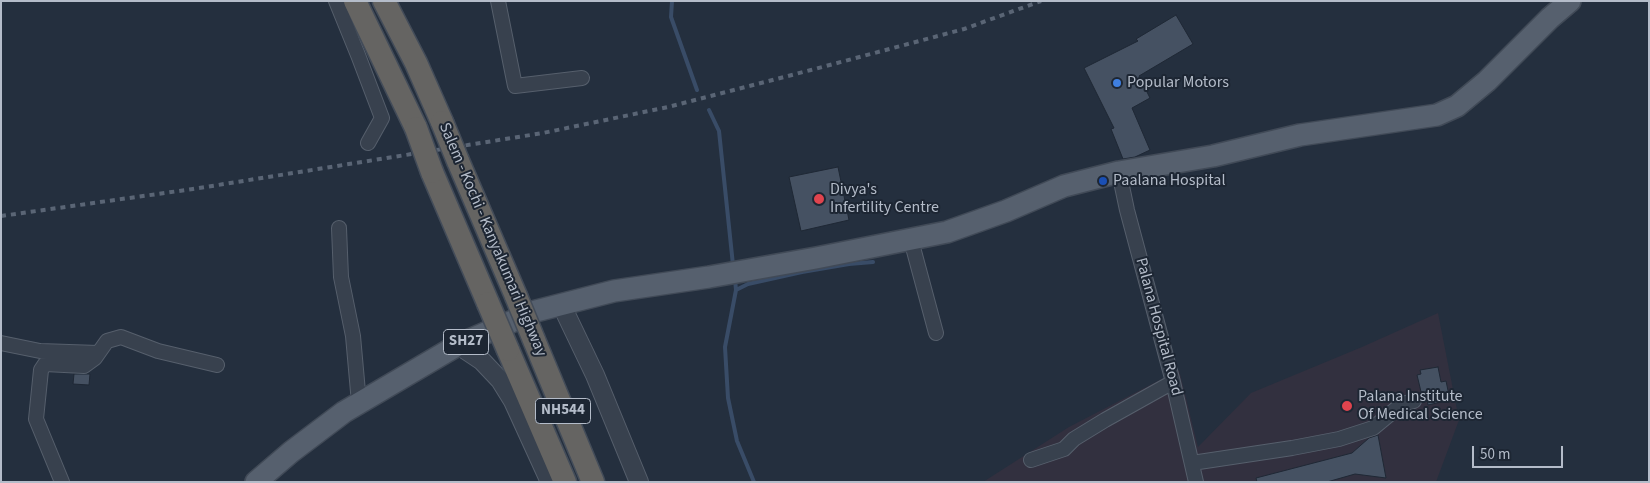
<!DOCTYPE html>
<style>
body{margin:0}
#map{position:relative;width:1650px;height:483px;overflow:hidden;background:#242f3e;font-family:"Source Sans 3",sans-serif}
canvas{display:block}
.frame{position:absolute;inset:0;border:2px solid #b4bcc9;pointer-events:none}
.scale{position:absolute;left:1472px;top:446px;width:91px;height:22px;box-sizing:border-box;border:2px solid #b4bcc9;border-top:0;padding-left:6px;font-size:15px;line-height:18px;white-space:nowrap;color:#b4bcc9;-webkit-text-stroke:4px #1d2633;paint-order:stroke}
</style>
<div id="map">
<canvas width="1650" height="483"></canvas>
<div class="frame"></div>
<div class="scale">50 m</div>
</div>
<script>
const g = document.querySelector('canvas').getContext('2d');
g.lineJoin = 'round';
function fillPath(path, color) {
  g.fillStyle = color;
  g.fill(path, 'evenodd');
}
function shape(rows) {
  const path = new Path2D();
  for (const r of rows) {
    path.moveTo(r[0], r[1]);
    for (let i = 2; i < r.length; i += 2) path.lineTo(r[i], r[i + 1]);
  }
  return path;
}
function strokePath(path, color, width, dash) {
  g.strokeStyle = color;
  g.lineWidth = width;
  g.lineCap = dash ? 'butt' : 'round';
  g.setLineDash(dash || []);
  g.stroke(path);
}
function drawText(font, color, halo, rows, align = 'center') {
  g.font = font + ' "Source Sans 3",sans-serif';
  g.lineWidth = 4;
  g.setLineDash([]);
  g.textBaseline = 'middle';
  g.strokeStyle = halo;
  g.fillStyle = color;
  for (const [text, x, y, turn = 0] of rows) {
    g.save();
    g.translate(x, y);
    g.rotate((+turn || 0) * Math.PI / 180);
    g.textAlign = isNaN(turn) ? turn : align;
    if (halo) g.strokeText(text, 0, 0);
    g.fillText(text, 0, 0);
    g.restore();
  }
}
const medical = shape([
 [1438,313,1459,420,1436,482,983,482,1069,427,1179,370,1198,447,1251,393,1362,347]
]);
const stream = shape([
 [672,1,671,17,697,90],
 [709,110,719,131,733,265],
 [735,279,736,290,725,347,728,398,737,441,754,482],
 [736,290,748,284,802,272,849,264,873,262]
]);
const building = shape([
 [1176,15,1193,44,1139,76,1150,98,1132,108,1150,150,1135,157,1123,159,1111,129,1114,128,1084,68,1138,41,1136,39,1176,15],
 [838,167,849,220,801,231,789,177,838,167],
 [1438,367,1441,382,1446,381,1450,400,1428,405,1427,399,1423,400,1417,375,1421,374,1420,370,1438,367],
 [74,374,90,374,89,385,73,384,74,374],
 [1378,435,1386,478,1355,474,1327,482,1257,482,1256,478,1352,453,1369,438,1378,435]
]);
const minor = shape([
 [336,1,358,55,382,118,368,143],
 [498,1,515,86,582,78],
 [1119,172,1127,210,1173,382,1196,482],
 [339,228,341,277,353,336,359,403],
 [911,240,936,333],
 [1,343,40,351,98,353],
 [1031,460,1064,449,1074,439,1105,420,1173,382],
 [1192,463,1292,448,1339,439,1373,428,1402,404,1414,401],
 [62,482,36,419,41,370,45,364,84,366,95,358,107,341,121,337,158,351,217,365]
]);
const tertiary = shape([
 [561,304,595,375,639,482],
 [458,345,482,361,500,380,513,401,550,482]
]);
const primary = shape([
 [256,482,291,452,344,412,458,345,536,311,614,291,709,277,816,258,947,232,1006,211,1064,186,1119,172,1213,156,1300,135,1437,115,1457,106,1487,81,1550,18,1570,1]
]);
const trunk = shape([
 [355,1,416,128],
 [384,1,416,63,442,122],
 [458,161,516,296],
 [432,172,488,303],
 [534,340,593,482],
 [508,350,565,482]
]);
const rail = shape([
 [1,216,193,189,543,133,668,107,811,70,964,29,1041,1]
]);
const trunkBridge = shape([
 [442,122,458,161],
 [416,128,432,172],
 [516,296,534,340],
 [488,303,508,350]
]);
const markers = [
 [1117,83,5,"#3f7fe0"],
 [1103,181,5,"#1a4fb4"],
 [819,199,6,"#e0444e"],
 [1347,406,6,"#e0444e"]
];
const shields = [
 [466,342,45],
 [563,411,55]
];
const shieldNames = [
 ["SH27",466,342],
 ["NH544",563,411]
];
const poiNames = [
 ["Popular Motors",1127,83],
 ["Paalana Hospital",1113,181],
 ["Divya's",830,190],
 ["Infertility Centre",830,208],
 ["Palana Institute",1358,397],
 ["Of Medical Science",1358,415]
];
const streetNames = [
 ["Salem - Kochi - Kanyakumari Highway",492,240,67],
 ["Palana Hospital Road",1158,327,75]
];
fillPath(medical, '#32303f');
strokePath(stream, '#394c67', 4);
fillPath(building, '#455162');
strokePath(building, '#1f2835', 1);
strokePath(minor, '#565f6c', 16);
strokePath(tertiary, '#565f6c', 20);
strokePath(primary, '#414a57', 24);
strokePath(trunk, '#434c59', 25);
strokePath(minor, '#38414e', 14);
strokePath(tertiary, '#38414e', 18);
strokePath(primary, '#56606e', 21);
strokePath(trunk, '#656462', 22);
strokePath(rail, '#5a6575', 4, [5, 5]);
strokePath(trunkBridge, '#434c59', 25, []);
strokePath(trunkBridge, '#656462', 22);
for (const [x, y, r, color] of markers) {
  const dot = new Path2D();
  dot.arc(x, y, r, 0, 2 * Math.PI);
  g.fillStyle = color;
  g.fill(dot);
  strokePath(dot, '#1d2633', 2);
}
for (const [x, y, w] of shields) {
  const box = new Path2D();
  box.roundRect(x - w / 2, y - 12.5, w, 25, 4);
  g.fillStyle = '#1d2633';
  g.fill(box);
  strokePath(box, '#b4bcc9', 1);
}
drawText('bold 15px', '#b4bcc9', null, shieldNames);
drawText('16px', '#b4bcc9', '#1d2633', poiNames, 'left');
drawText('16px', '#b4bcc9', '#1d2633', streetNames);
</script>
